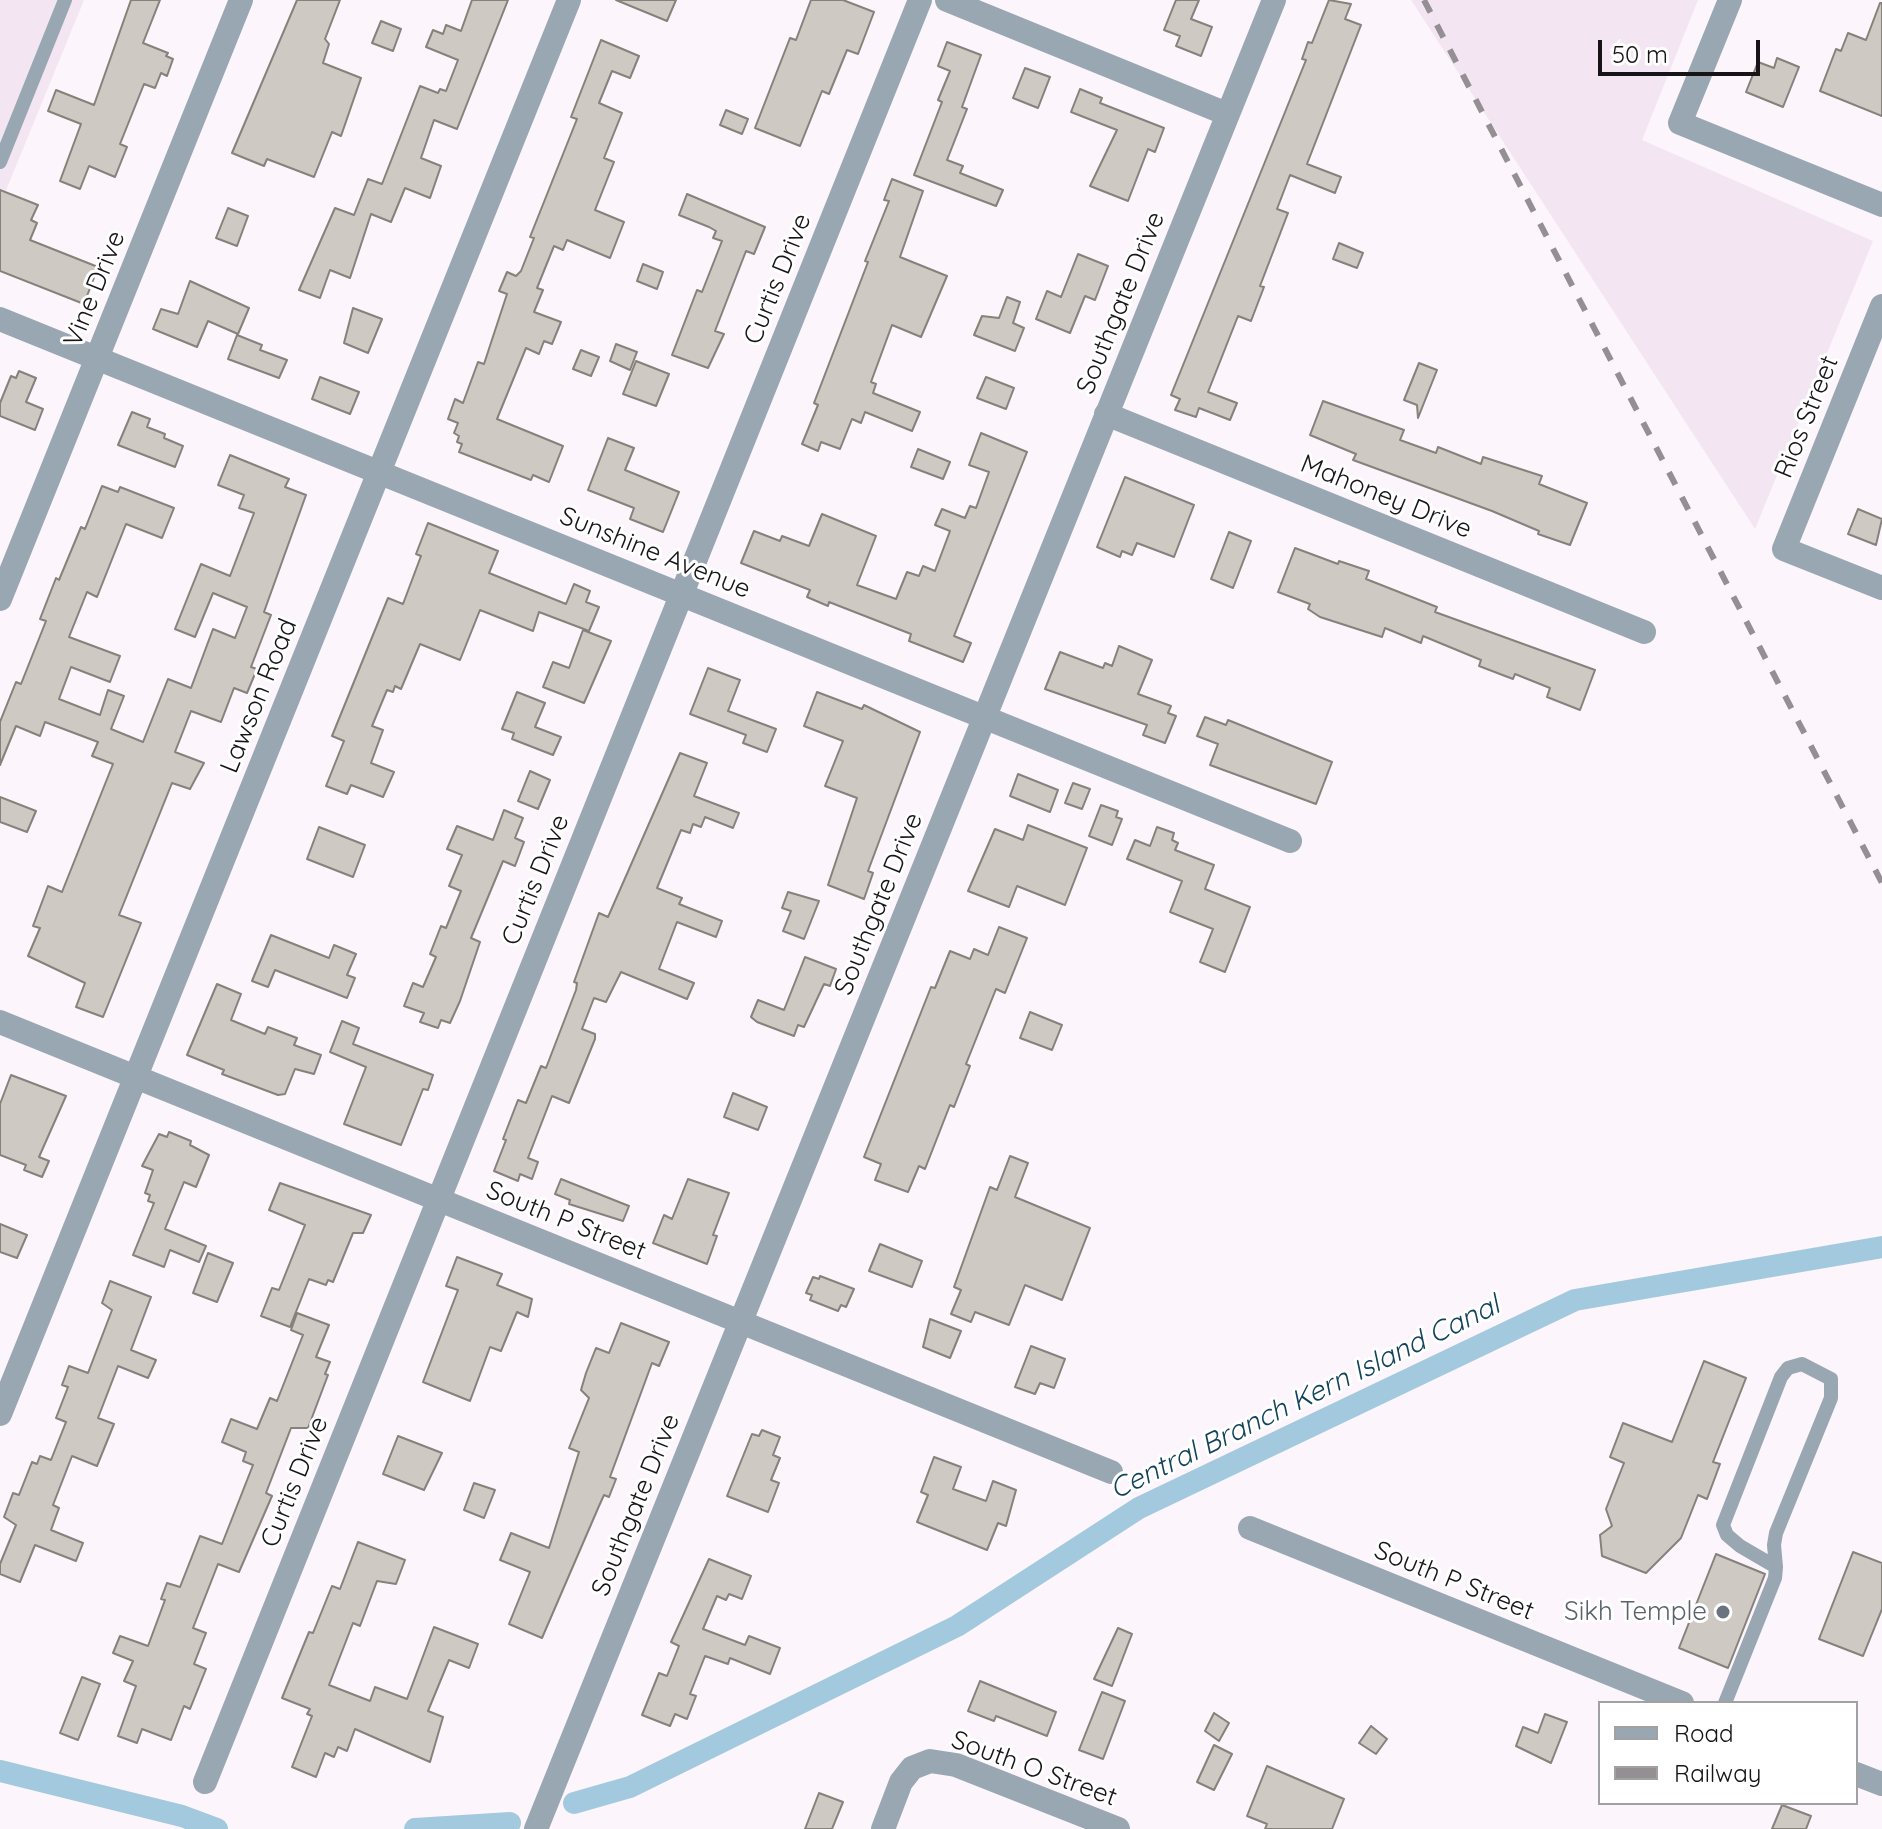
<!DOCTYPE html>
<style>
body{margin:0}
#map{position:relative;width:1882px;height:1829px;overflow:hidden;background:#fcf5fb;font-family:Quicksand,sans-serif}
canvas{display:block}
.legend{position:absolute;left:1598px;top:1701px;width:260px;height:104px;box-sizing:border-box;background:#fff;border:2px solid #a2a1a2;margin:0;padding:10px 14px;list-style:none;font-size:24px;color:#161416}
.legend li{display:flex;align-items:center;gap:16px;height:40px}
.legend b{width:40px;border:2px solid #a2a1a2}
.scale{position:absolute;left:1598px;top:40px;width:162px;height:36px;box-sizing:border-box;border:4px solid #161416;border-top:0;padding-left:10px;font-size:24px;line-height:28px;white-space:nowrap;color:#161416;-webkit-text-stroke:6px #fff;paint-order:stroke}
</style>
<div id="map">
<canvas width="1882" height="1829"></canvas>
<ul class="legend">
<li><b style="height:10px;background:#99a7b3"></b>Road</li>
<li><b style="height:10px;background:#948f93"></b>Railway</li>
</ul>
<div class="scale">50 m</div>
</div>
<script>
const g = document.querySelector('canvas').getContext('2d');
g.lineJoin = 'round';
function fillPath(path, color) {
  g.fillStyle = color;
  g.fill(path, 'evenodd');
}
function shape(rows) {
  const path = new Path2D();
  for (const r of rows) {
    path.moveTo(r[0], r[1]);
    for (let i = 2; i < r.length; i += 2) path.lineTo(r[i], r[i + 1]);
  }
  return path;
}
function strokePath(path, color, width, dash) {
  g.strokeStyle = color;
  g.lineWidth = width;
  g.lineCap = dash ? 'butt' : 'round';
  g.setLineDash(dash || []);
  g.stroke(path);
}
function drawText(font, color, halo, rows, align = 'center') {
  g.font = font + ' Quicksand,sans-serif';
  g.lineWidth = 6;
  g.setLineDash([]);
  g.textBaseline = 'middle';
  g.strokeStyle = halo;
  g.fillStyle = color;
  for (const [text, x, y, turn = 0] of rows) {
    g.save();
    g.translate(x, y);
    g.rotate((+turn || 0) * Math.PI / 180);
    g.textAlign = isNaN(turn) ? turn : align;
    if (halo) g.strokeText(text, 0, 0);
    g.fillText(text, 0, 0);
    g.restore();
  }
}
const built = shape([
 [0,0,84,0,0,205],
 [1411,0,1698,0,1642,140,1873,241,1755,529]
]);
const canal = shape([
 [0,1771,182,1816,217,1829],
 [574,1803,630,1787,957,1626,1139,1508,1575,1300,1882,1247],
 [415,1829,510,1823]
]);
const building = shape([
 [131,0,160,0,143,43,168,53,166,56,173,59,167,76,161,73,155,88,144,84,120,144,127,147,115,177,89,166,80,189,60,181,81,124,48,111,56,90,94,105,131,0],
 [297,0,340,0,325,39,329,44,323,63,361,78,341,136,332,132,314,177,267,159,264,166,232,153,297,0],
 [472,0,508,0,457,129,434,120,421,158,441,166,430,198,405,188,391,222,371,214,350,278,330,270,320,298,299,290,335,208,354,215,368,179,382,184,420,86,438,93,440,89,446,91,458,60,426,47,433,30,443,34,446,25,461,31,472,0],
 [616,0,676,0,667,21,616,0],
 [811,0,843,0,874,12,858,54,847,50,829,94,822,91,800,146,755,128,790,38,796,40,811,0],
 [1176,0,1199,0,1191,19,1212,27,1201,56,1176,46,1180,36,1164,30,1176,0],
 [1329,0,1351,4,1345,19,1361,25,1307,164,1341,177,1335,193,1290,175,1277,209,1288,213,1260,286,1264,287,1251,321,1238,316,1208,392,1237,403,1230,420,1199,408,1196,417,1175,410,1180,399,1171,395,1306,60,1302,59,1308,42,1312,43,1329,0],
 [1880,3,1882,3,1882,116,1820,91,1836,49,1841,51,1848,33,1866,40,1880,3],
 [381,21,401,29,393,51,372,43,381,21],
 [601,40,639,56,630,78,612,71,599,103,622,113,604,158,614,162,595,210,624,222,610,258,567,240,563,250,554,246,537,288,543,290,534,312,561,322,552,344,544,341,539,354,526,348,497,419,563,446,549,482,533,475,531,480,459,452,462,444,457,442,459,436,454,433,458,423,448,419,455,399,463,403,478,362,484,364,507,294,499,291,507,272,516,276,521,271,534,238,530,237,577,119,571,117,601,40],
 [947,42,981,55,962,107,967,109,947,160,963,166,960,173,1003,190,996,206,914,175,942,102,938,100,950,71,938,66,947,42],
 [1777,58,1799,67,1783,107,1746,92,1758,62,1774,68,1777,58],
 [1025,68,1050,77,1038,108,1013,98,1025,68],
 [1080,89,1102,98,1100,103,1164,128,1155,152,1148,149,1128,201,1090,186,1117,130,1071,112,1080,89],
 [726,110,748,119,742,134,720,125,726,110],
 [892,179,923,191,900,257,947,276,921,337,892,325,871,382,876,384,873,393,920,412,912,431,865,412,861,423,852,419,840,449,821,442,818,451,802,444,818,405,814,403,868,262,865,261,889,201,884,200,892,179],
 [0,190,38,205,31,220,37,223,30,240,98,267,84,304,0,271,0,190],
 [687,194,765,227,754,254,746,251,715,331,724,334,708,368,672,355,697,290,702,292,722,241,713,238,716,231,709,227,679,215,687,194],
 [228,208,248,216,237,246,216,238,228,208],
 [1339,243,1363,253,1357,268,1333,259,1339,243],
 [1078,254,1108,266,1095,300,1085,296,1070,333,1036,319,1047,291,1061,297,1078,254],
 [643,264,663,272,657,289,637,281,643,264],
 [190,281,249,308,238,334,208,321,197,347,153,329,161,309,178,314,190,281],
 [1007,297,1020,302,1013,323,1024,328,1015,351,974,335,982,316,999,318,1007,297],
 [353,308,382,319,368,353,344,343,353,308],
 [237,335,262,345,260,350,287,360,279,378,228,359,237,335],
 [616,344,637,352,630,370,610,361,616,344],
 [581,350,599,357,591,376,573,369,581,350],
 [636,361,669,374,656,406,623,394,636,361],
 [1419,363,1437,370,1418,418,1417,405,1404,400,1419,363],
 [19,371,36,378,26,402,43,409,35,430,0,416,0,403,11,376,16,378,19,371],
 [320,377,359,392,350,414,312,399,320,377],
 [986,377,1014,388,1006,409,977,398,986,377],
 [1323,401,1404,430,1400,440,1436,453,1438,447,1481,464,1483,457,1542,476,1539,484,1587,503,1570,545,1538,534,1539,531,1492,511,1353,460,1356,454,1310,435,1323,401],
 [132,412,150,419,147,427,165,434,164,438,183,446,175,467,118,445,132,412],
 [981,433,1027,452,954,636,971,643,963,662,909,641,911,634,829,602,828,606,807,597,810,590,741,563,754,531,780,541,782,536,809,546,822,514,876,536,857,585,896,599,907,572,919,576,923,566,935,571,950,531,935,525,942,509,965,518,970,506,976,508,989,472,969,465,981,433],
 [608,438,634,448,625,470,679,492,663,532,630,519,634,508,588,490,608,438],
 [918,449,950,462,943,479,911,467,918,449],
 [230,455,289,479,285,487,306,495,264,612,271,615,251,667,257,669,247,693,234,688,221,722,191,711,175,752,204,763,190,789,172,783,119,915,141,923,103,1017,76,1007,85,983,28,956,40,928,33,926,48,886,62,892,113,764,92,756,98,742,45,722,40,736,16,726,0,765,0,722,16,682,21,684,46,621,40,619,56,578,59,580,81,527,85,529,102,486,118,492,120,487,174,508,162,538,126,524,97,597,87,592,69,637,120,656,110,682,71,667,59,699,100,715,108,690,124,696,111,729,143,742,168,679,191,688,213,629,235,638,247,607,213,593,195,637,175,629,201,564,230,576,254,513,239,508,244,495,218,485,230,455],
 [1125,477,1194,505,1174,557,1137,543,1132,555,1122,551,1120,557,1097,547,1125,477],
 [1858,509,1882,519,1876,545,1848,534,1858,509],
 [428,523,498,551,489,573,566,604,574,584,590,591,586,602,599,607,589,631,539,612,533,631,480,610,460,660,420,644,401,689,395,686,393,692,387,690,372,726,383,730,371,763,394,772,383,797,351,785,347,794,326,786,344,741,332,736,388,598,403,604,421,556,416,554,428,523],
 [1229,532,1251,541,1233,588,1211,579,1229,532],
 [1295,548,1338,564,1339,561,1369,571,1366,579,1437,607,1435,612,1595,670,1580,710,1547,697,1550,688,1515,674,1513,679,1479,666,1481,660,1423,636,1421,643,1385,628,1382,637,1320,617,1308,609,1310,604,1278,592,1295,548],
 [583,630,611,641,584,703,543,687,553,662,569,668,583,630],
 [1119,646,1152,660,1138,694,1171,706,1168,713,1176,716,1165,743,1143,735,1147,725,1045,689,1060,652,1103,668,1105,663,1112,666,1119,646],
 [708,668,740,680,728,711,776,729,767,752,743,743,746,735,690,714,708,668],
 [517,692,545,703,535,727,561,737,553,755,512,739,514,733,502,729,517,692],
 [817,692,862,709,864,705,920,732,868,871,873,873,864,899,828,885,857,798,825,786,843,741,804,726,817,692],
 [1205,717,1226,725,1228,720,1332,762,1316,804,1210,765,1218,744,1197,736,1205,717],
 [680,753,707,763,694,796,739,813,733,828,705,817,701,827,693,824,690,833,681,830,657,888,682,898,679,904,722,921,716,937,677,922,659,969,694,983,687,999,621,972,606,1002,594,998,582,1029,595,1034,595,1039,569,1103,552,1096,528,1158,538,1162,532,1179,520,1174,518,1181,494,1171,506,1140,503,1139,518,1100,526,1103,541,1066,546,1068,576,990,577,983,574,982,599,913,608,917,680,753],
 [530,771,550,780,538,809,518,801,530,771],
 [1018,774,1058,790,1050,812,1010,796,1018,774],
 [1073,783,1090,789,1082,809,1065,803,1073,783],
 [0,797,36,811,27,832,0,822,0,797],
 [1101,805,1118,811,1116,817,1122,819,1112,845,1089,836,1101,805],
 [504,810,523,818,515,838,524,842,515,866,503,861,471,938,480,942,460,1001,450,1023,441,1020,438,1028,420,1022,424,1013,404,1006,413,983,423,987,436,957,430,954,441,926,446,928,461,891,449,886,462,855,447,849,457,826,493,840,504,810],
 [1028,825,1087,848,1065,905,1017,886,1009,907,968,891,995,829,1023,840,1028,825],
 [319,827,365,845,353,877,307,859,319,827],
 [1157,827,1174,833,1172,840,1178,843,1175,850,1214,865,1205,889,1250,907,1225,972,1200,962,1213,929,1170,912,1182,881,1127,859,1135,840,1150,846,1157,827],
 [788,892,819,901,804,939,783,931,791,911,782,908,788,892],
 [999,927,1027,938,1005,993,996,989,966,1064,970,1066,954,1107,950,1105,925,1169,919,1166,908,1192,875,1180,881,1164,864,1157,931,987,935,988,950,951,970,959,974,949,988,955,999,927],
 [271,935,329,958,334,945,356,954,347,975,355,978,347,998,275,970,268,987,252,981,271,935],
 [805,957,836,969,830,986,824,984,804,1027,798,1025,794,1036,757,1022,751,1017,758,1000,784,1010,805,957],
 [217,984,241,994,231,1020,265,1034,268,1027,297,1038,294,1045,321,1055,314,1074,295,1069,285,1094,278,1095,222,1074,224,1070,187,1055,217,984],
 [1030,1012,1062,1025,1052,1050,1020,1038,1030,1012],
 [342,1021,359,1028,353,1044,433,1075,428,1090,423,1089,401,1145,344,1124,366,1067,330,1052,342,1021],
 [11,1075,66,1096,39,1157,49,1161,42,1177,24,1170,26,1165,0,1155,0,1104,11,1075],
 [733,1093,767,1107,758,1130,724,1117,733,1093],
 [169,1132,191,1141,190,1145,209,1155,196,1187,184,1182,165,1229,206,1246,199,1262,170,1250,164,1267,133,1255,154,1203,148,1201,150,1195,145,1193,153,1170,142,1166,159,1134,167,1137,169,1132],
 [1010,1156,1028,1163,1015,1197,1090,1228,1062,1300,1025,1285,1009,1325,975,1312,971,1322,951,1314,961,1290,954,1287,990,1187,997,1190,1010,1156],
 [561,1179,629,1206,623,1221,569,1204,570,1200,555,1194,561,1179],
 [688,1179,729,1193,713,1235,717,1236,707,1264,653,1243,664,1215,672,1219,688,1179],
 [280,1183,371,1215,363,1233,353,1233,333,1282,328,1280,326,1285,309,1279,290,1327,261,1316,272,1288,279,1290,305,1225,269,1210,280,1183],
 [0,1224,27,1235,17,1258,0,1252,0,1224],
 [880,1244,922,1261,912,1287,869,1271,880,1244],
 [208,1253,233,1263,217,1302,193,1293,208,1253],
 [457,1257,502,1274,497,1285,532,1299,528,1317,517,1312,501,1351,490,1347,470,1401,423,1382,458,1290,446,1286,457,1257],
 [820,1276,854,1289,846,1307,841,1305,838,1311,810,1300,812,1295,806,1293,813,1277,819,1279,820,1276],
 [110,1281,151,1297,131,1350,156,1360,148,1378,118,1366,98,1418,114,1424,97,1466,72,1456,53,1505,59,1508,51,1530,83,1543,76,1561,35,1545,20,1582,0,1574,0,1564,16,1525,4,1517,13,1493,19,1495,32,1462,37,1464,40,1456,51,1460,66,1422,56,1418,68,1387,62,1385,69,1366,88,1373,112,1310,102,1303,110,1281],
 [297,1313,329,1325,316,1357,330,1362,325,1374,328,1375,308,1428,291,1428,266,1493,272,1496,239,1572,218,1564,193,1628,206,1633,194,1664,206,1669,190,1709,184,1706,171,1740,142,1729,137,1743,118,1736,136,1686,124,1681,133,1661,113,1653,120,1636,148,1646,165,1600,161,1599,167,1583,180,1587,200,1536,222,1544,253,1465,243,1461,246,1452,222,1442,231,1419,257,1429,270,1398,277,1401,303,1335,291,1330,297,1313],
 [930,1319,961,1331,950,1358,923,1347,930,1319],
 [621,1323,669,1342,659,1366,652,1363,610,1477,616,1479,609,1497,604,1495,599,1506,542,1638,509,1624,530,1572,500,1560,511,1533,549,1548,579,1452,569,1448,589,1398,581,1390,586,1373,596,1348,609,1353,621,1323],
 [1031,1346,1065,1359,1054,1388,1040,1383,1035,1394,1015,1387,1031,1346],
 [1704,1361,1746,1378,1713,1462,1720,1464,1707,1499,1698,1495,1681,1538,1646,1573,1602,1556,1600,1535,1612,1526,1606,1509,1624,1463,1610,1457,1623,1423,1672,1442,1704,1361],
 [762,1430,780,1437,773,1455,780,1458,771,1480,779,1483,768,1512,727,1496,752,1434,759,1436,762,1430],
 [398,1436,442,1453,424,1490,383,1474,398,1436],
 [934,1457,961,1467,953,1489,986,1501,993,1481,1016,1490,1006,1526,998,1523,987,1550,917,1522,928,1495,921,1492,934,1457],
 [474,1483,495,1490,484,1518,464,1510,474,1483],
 [358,1542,405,1560,396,1584,377,1581,360,1626,353,1623,329,1685,370,1701,375,1687,407,1699,434,1627,478,1644,469,1668,449,1660,428,1711,443,1717,430,1762,355,1729,347,1751,338,1747,334,1757,325,1753,316,1777,292,1767,312,1716,307,1714,310,1709,282,1698,309,1632,313,1633,332,1586,340,1589,358,1542],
 [1853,1552,1882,1563,1882,1609,1863,1656,1819,1639,1853,1552],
 [1716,1554,1765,1574,1728,1668,1679,1648,1716,1554],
 [709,1559,751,1576,742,1599,729,1594,726,1600,717,1596,703,1629,745,1645,749,1636,780,1648,770,1674,730,1658,728,1664,705,1656,690,1694,696,1696,687,1719,675,1714,670,1726,642,1715,659,1673,667,1676,679,1646,671,1642,709,1559],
 [1118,1628,1132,1634,1112,1686,1094,1679,1118,1628],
 [82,1677,100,1684,78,1740,60,1733,82,1677],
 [980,1681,1056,1712,1047,1736,996,1716,994,1721,968,1711,980,1681],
 [1102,1692,1125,1701,1103,1759,1079,1750,1102,1692],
 [1214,1713,1229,1723,1219,1741,1205,1731,1214,1713],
 [1545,1714,1567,1722,1551,1763,1516,1746,1523,1727,1538,1733,1545,1714],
 [1371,1726,1387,1739,1376,1754,1359,1743,1371,1726],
 [1214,1745,1232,1754,1214,1790,1197,1782,1214,1745],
 [1267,1766,1344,1799,1332,1829,1265,1829,1267,1824,1247,1816,1267,1766],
 [819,1793,843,1802,832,1829,805,1829,819,1793],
 [1782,1805,1811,1816,1806,1829,1772,1829,1782,1805]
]);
const lane = shape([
 [0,162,65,0],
 [1725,1703,1775,1578,1776,1567,1774,1545,1776,1533,1831,1398,1831,1379,1802,1364,1788,1368,1781,1377,1723,1525,1727,1535,1740,1546,1776,1567]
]);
const street = shape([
 [947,0,1227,114],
 [1730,0,1680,123,1882,205],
 [1882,306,1784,549,1882,588],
 [0,319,1290,841],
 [1106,414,1644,632],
 [0,599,241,0],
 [0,1022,1111,1472],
 [0,1414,569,0],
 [1250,1528,1682,1703],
 [1856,1774,1882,1784],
 [205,1782,920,0],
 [536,1829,1274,0],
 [883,1829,901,1782,912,1768,930,1761,956,1765,1118,1829]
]);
const rail = shape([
 [1424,0,1882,883]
]);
const markers = [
 [1723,1612,8,"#6b7280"]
];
const streetNames = [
 ["Curtis Drive",778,279,-68],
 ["Vine Drive",95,289,-68],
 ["Southgate Drive",1121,303,-68],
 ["Rios Street",1807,417,-68],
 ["Mahoney Drive",1386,497,22],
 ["Sunshine Avenue",655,553,22],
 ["Lawson Road",259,696,-68],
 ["Curtis Drive",536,880,-68],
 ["Southgate Drive",879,904,-68],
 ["South P Street",566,1221,22],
 ["Curtis Drive",295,1482,-68],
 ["Southgate Drive",636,1505,-68],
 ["South P Street",1454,1581,22],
 ["South O Street",1034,1769,20]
];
const worshipNames = [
 ["Sikh Temple",1707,1612]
];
const waterNames = [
 ["Central Branch Kern Island Canal",1305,1398,-26]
];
fillPath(built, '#f3e6f2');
strokePath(canal, '#a3c9df', 22);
fillPath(building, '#cecac3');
strokePath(building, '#86817b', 2);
strokePath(lane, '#99a7b3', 14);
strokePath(street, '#99a7b3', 24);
strokePath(rail, '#948f93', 6, [14, 14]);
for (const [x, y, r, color] of markers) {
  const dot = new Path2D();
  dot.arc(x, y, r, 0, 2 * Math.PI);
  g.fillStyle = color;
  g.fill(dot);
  strokePath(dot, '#fff', 3);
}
drawText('26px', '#161416', '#fff', streetNames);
drawText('26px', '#5b616d', '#fff', worshipNames, 'right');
drawText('italic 28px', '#12435b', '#fff', waterNames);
</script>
